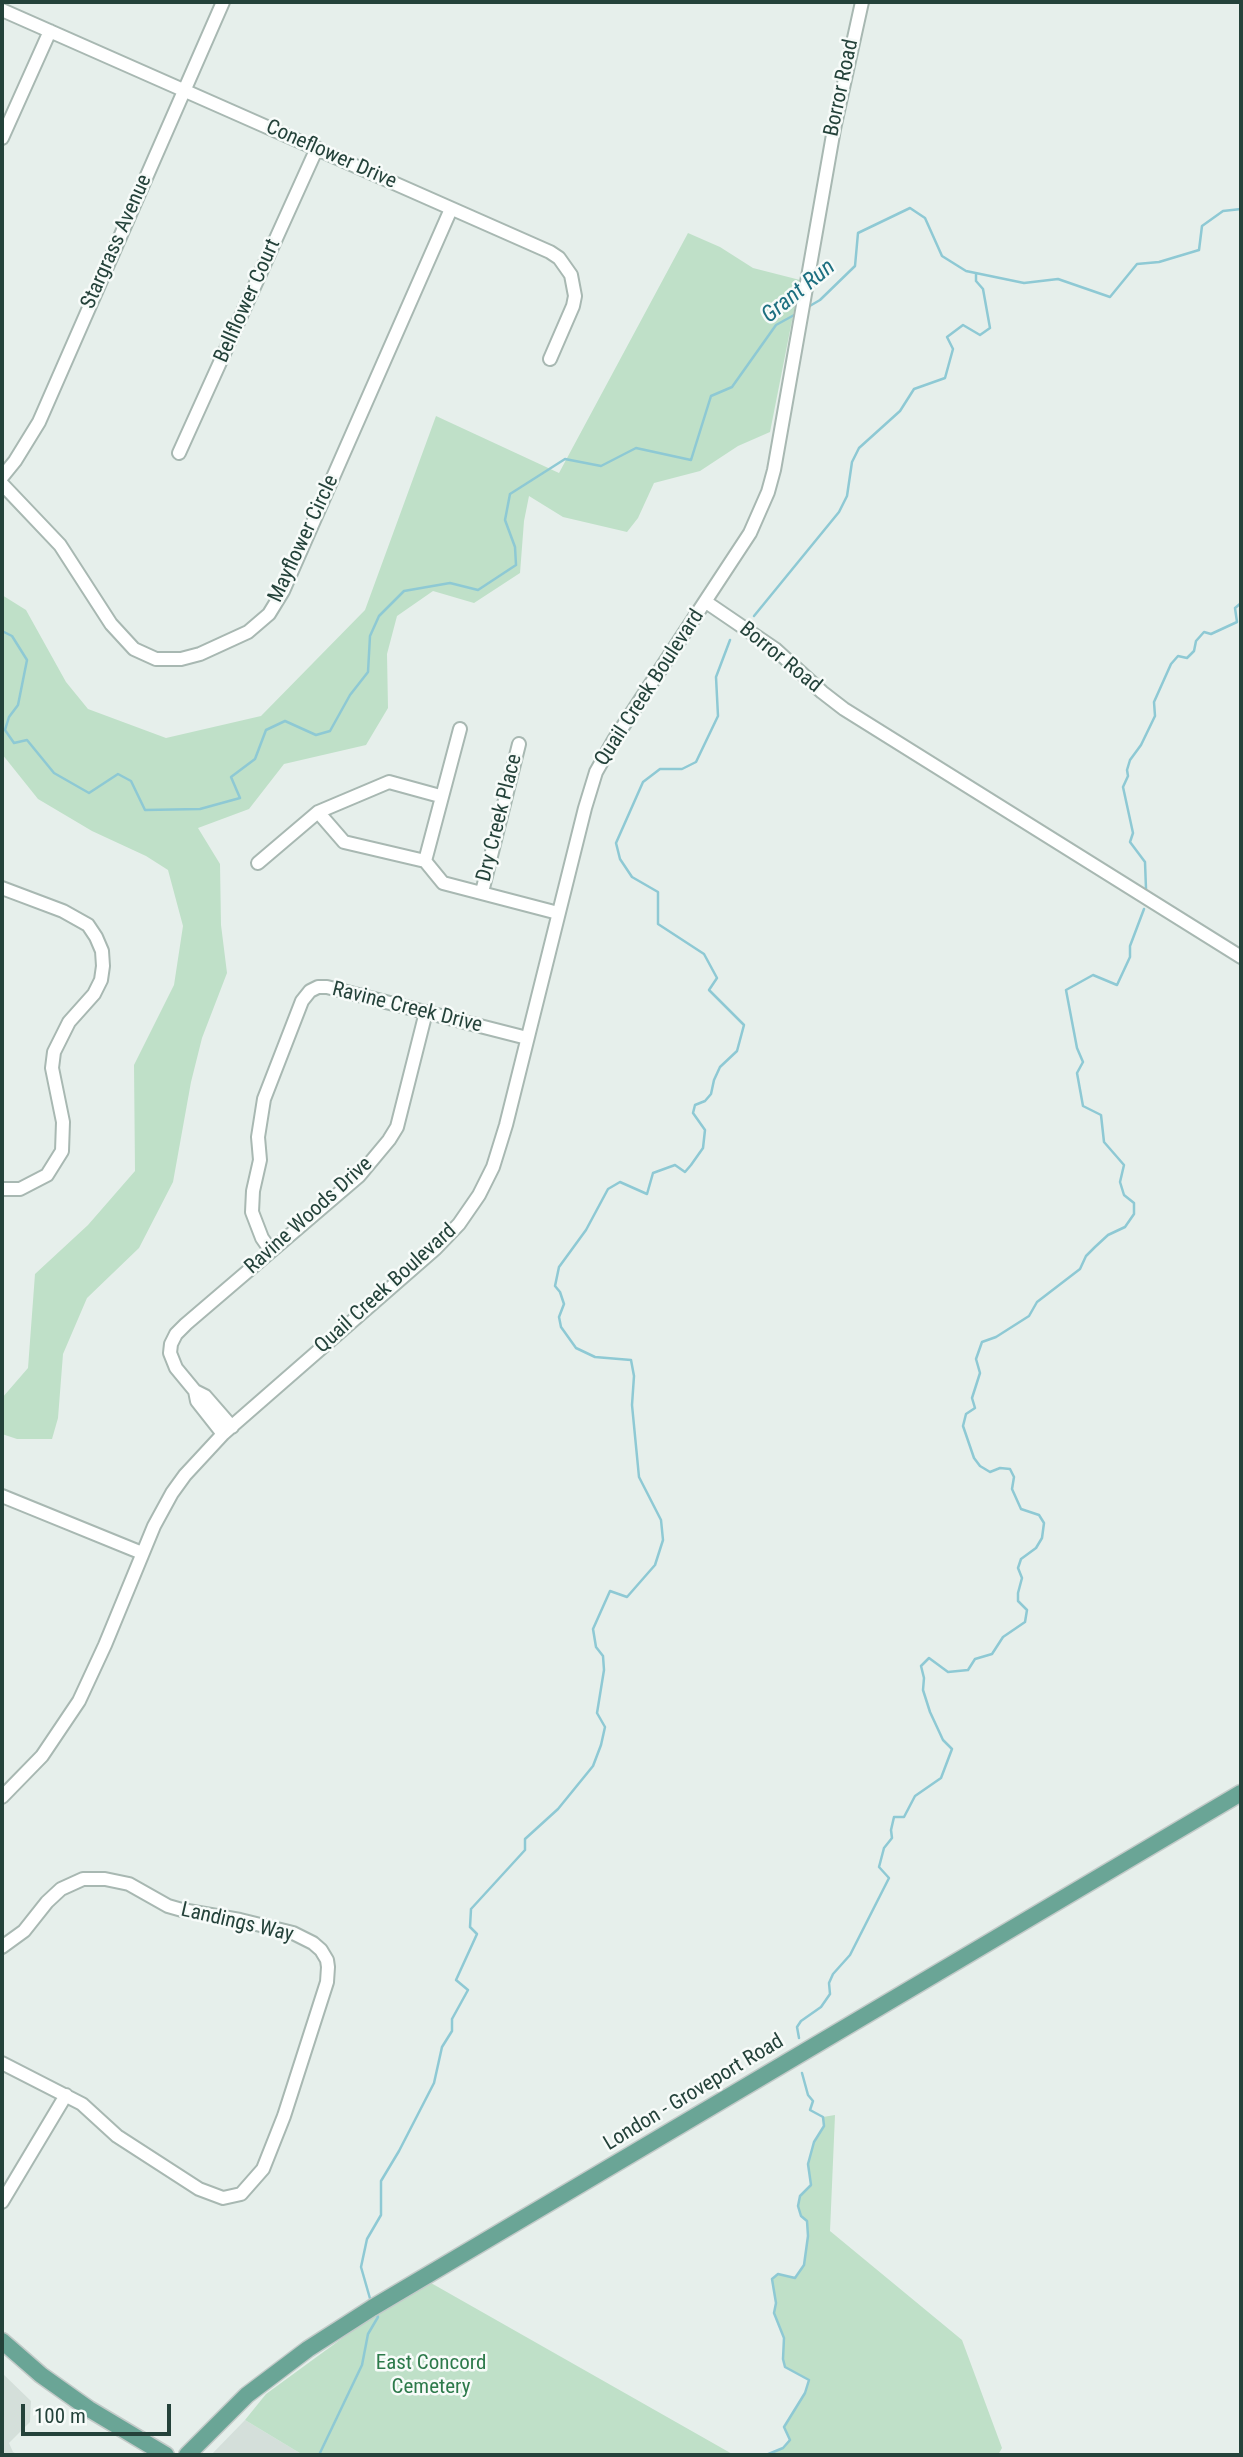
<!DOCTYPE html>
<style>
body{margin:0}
#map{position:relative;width:1243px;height:2457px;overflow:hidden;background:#e6efeb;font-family:"Roboto Condensed",sans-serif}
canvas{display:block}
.frame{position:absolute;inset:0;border:4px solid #24423a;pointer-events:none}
.scale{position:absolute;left:21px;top:2404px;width:150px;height:32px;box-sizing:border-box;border:4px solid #24423a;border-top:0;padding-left:9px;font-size:21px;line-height:24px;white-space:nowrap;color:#24423a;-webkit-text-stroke:5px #f7fbf9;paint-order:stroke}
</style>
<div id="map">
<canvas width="1243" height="2457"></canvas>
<div class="frame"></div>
<div class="scale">100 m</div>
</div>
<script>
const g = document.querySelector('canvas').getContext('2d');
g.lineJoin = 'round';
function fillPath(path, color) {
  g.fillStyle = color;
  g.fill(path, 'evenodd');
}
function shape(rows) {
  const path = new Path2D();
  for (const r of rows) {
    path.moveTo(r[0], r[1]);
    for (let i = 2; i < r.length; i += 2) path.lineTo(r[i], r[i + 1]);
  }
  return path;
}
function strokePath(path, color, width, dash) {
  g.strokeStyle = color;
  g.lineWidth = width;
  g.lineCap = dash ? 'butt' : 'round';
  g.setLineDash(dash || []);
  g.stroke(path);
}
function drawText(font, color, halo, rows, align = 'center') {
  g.font = font + ' "Roboto Condensed",sans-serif';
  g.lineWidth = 5;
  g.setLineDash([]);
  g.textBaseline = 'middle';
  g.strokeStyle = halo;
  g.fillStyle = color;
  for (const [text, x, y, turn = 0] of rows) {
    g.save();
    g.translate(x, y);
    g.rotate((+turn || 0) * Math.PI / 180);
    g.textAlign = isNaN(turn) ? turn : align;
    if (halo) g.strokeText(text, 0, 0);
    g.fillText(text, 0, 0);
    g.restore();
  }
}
const built = shape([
 [2,2373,31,2401,30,2422,9,2443,13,2452,19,2455,2,2455],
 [245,2420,303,2455,211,2455]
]);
const green = shape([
 [688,233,720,247,753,268,800,280,770,432,738,446,700,471,654,483,638,518,627,532,563,517,529,496,524,521,520,573,474,603,433,591,397,616,387,654,388,708,366,745,284,764,249,809,198,828,220,864,221,925,227,973,202,1038,191,1082,173,1182,139,1248,87,1298,63,1354,58,1418,52,1439,17,1439,2,1434,2,1398,28,1368,35,1274,88,1225,135,1171,134,1065,174,985,183,926,168,870,146,856,92,831,38,799,2,754,2,595,26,610,66,682,88,709,166,738,261,716,365,610,436,416,559,473],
 [835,2115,830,2231,962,2340,1002,2448,998,2455,766,2455,783,2448,789,2440,784,2427,805,2393,809,2380,785,2367,783,2359,784,2338,774,2313,776,2303,772,2279,778,2274,795,2278,804,2265,808,2236,807,2221,801,2216,798,2206,800,2196,811,2185,808,2164,814,2142,824,2127,823,2117],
 [431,2283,734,2455,303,2455,245,2420,266,2394,363,2323]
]);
const stream = shape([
 [808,307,820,300,855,266,858,233,910,208,925,218,942,256,966,271,1024,283,1058,279,1110,297,1137,264,1159,262,1199,250,1202,226,1223,211,1241,209],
 [754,616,839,512,847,496,852,462,859,448,900,411,914,389,945,378,953,349,947,337,963,325,980,335,990,328,983,289,976,281,976,274],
 [2,631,12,636,27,660,18,705,9,717,5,730,14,743,27,740,54,773,89,793,118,774,131,781,145,810,200,809,240,798,231,777,255,759,266,730,285,721,316,735,330,731,350,695,368,672,370,636,379,616,404,591,450,583,478,590,516,565,515,547,505,520,510,494,565,459,601,466,636,448,691,460,711,396,732,387,776,325,796,314],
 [1146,889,1145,862,1130,842,1133,833,1123,787,1128,776,1127,770,1130,760,1141,745,1155,716,1154,702,1171,664,1178,656,1187,658,1194,651,1196,641,1204,632,1211,634,1237,622,1235,608,1241,603],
 [799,2038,797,2027,801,2021,821,2007,830,1994,829,1983,833,1974,850,1955,889,1878,879,1867,884,1848,892,1838,891,1830,894,1817,904,1817,915,1796,941,1778,952,1749,943,1740,930,1712,923,1690,924,1678,921,1666,929,1658,948,1672,968,1670,975,1659,992,1654,1003,1637,1025,1622,1027,1610,1018,1601,1018,1593,1022,1578,1018,1568,1021,1559,1036,1548,1042,1538,1044,1523,1039,1515,1021,1509,1012,1489,1014,1477,1010,1469,1000,1468,990,1472,980,1466,974,1458,963,1426,966,1414,975,1408,972,1398,980,1373,976,1359,982,1342,996,1337,1029,1316,1037,1302,1080,1269,1086,1256,1095,1247,1108,1235,1125,1227,1134,1214,1134,1203,1124,1195,1120,1182,1124,1165,1104,1142,1101,1115,1083,1106,1077,1073,1083,1062,1077,1048,1066,990,1093,975,1117,985,1130,957,1130,946,1144,909],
 [371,2302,361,2267,367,2239,381,2215,381,2181,399,2151,434,2083,442,2047,452,2031,452,2019,468,1990,456,1980,477,1934,470,1927,471,1909,525,1850,525,1839,558,1809,593,1766,601,1745,605,1727,597,1713,604,1670,603,1656,596,1647,593,1629,610,1591,627,1597,655,1565,663,1540,661,1520,639,1477,632,1405,634,1376,631,1360,595,1357,576,1348,561,1327,559,1317,564,1304,560,1292,555,1286,559,1267,586,1230,608,1189,620,1182,647,1194,653,1173,675,1165,685,1172,691,1165,703,1148,705,1130,693,1113,695,1105,705,1101,711,1094,714,1080,720,1067,737,1051,744,1025,709,990,717,978,704,954,658,924,658,892,632,877,620,859,616,843,643,782,660,769,682,769,696,762,718,716,716,677,730,640],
 [319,2455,362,2365,368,2334,378,2317,375,2311],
 [766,2455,783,2448,790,2440,784,2427,805,2393,809,2380,785,2367,783,2359,784,2338,774,2313,776,2303,772,2279,778,2274,795,2278,804,2265,808,2236,807,2221,801,2216,798,2206,800,2196,811,2185,808,2164,814,2142,824,2126,823,2117,810,2110,813,2101,808,2095,802,2073]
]);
const minor = shape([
 [2,10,550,252,559,258,571,275,575,296,573,306,550,359],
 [2,138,50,31],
 [179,453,317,148],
 [2,477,15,461,39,422,223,2],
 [2,484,60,545,111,624,134,649,156,659,181,659,200,654,248,632,269,614,283,591,451,209],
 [706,602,775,649,822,692,844,709,1241,957],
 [318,812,344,842,425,861,443,883,558,913],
 [425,861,460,729],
 [258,863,318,812,389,782,440,796],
 [2,888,63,911,88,925,96,937,102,951,103,966,101,980,94,994,69,1022,54,1052,52,1068,63,1122,62,1151,47,1175,20,1189,2,1189],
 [482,892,519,744],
 [271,1251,262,1238,252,1212,253,1191,260,1160,258,1137,264,1099,302,1001,310,991,318,987,327,987,527,1038],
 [195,1391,197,1401,223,1434],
 [232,1427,205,1396,195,1391,176,1368,170,1353,171,1344,176,1334,186,1324,359,1176,389,1140,397,1127,426,1012],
 [2,1496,142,1553],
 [2,1797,42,1756,79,1701,105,1645,154,1526,172,1493,185,1475,223,1434,435,1249,459,1224,479,1195,493,1167,506,1125,585,808,596,772,614,740,750,533,768,492,774,470,834,129,862,2],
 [2,1947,24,1931,47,1902,61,1889,83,1879,105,1879,129,1884,168,1906,182,1910,240,1920,293,1933,313,1943,321,1950,327,1960,328,1967,327,1982,284,2116,263,2169,241,2194,223,2198,199,2189,117,2136,82,2104,2,2063],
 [2,2202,66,2095]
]);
const major = shape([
 [2,2341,41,2375,89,2409,166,2455],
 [187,2455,247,2395,308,2349,372,2308,1241,1793]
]);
const streetNames = [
 ["Borror Road",842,88,-78],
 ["Coneflower Drive",331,155,24],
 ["Stargrass Avenue",117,242,-66],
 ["Bellflower Court",248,301,-66],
 ["Mayflower Circle",304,539,-65],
 ["Borror Road",780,658,39],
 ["Quail Creek Boulevard",650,688,-57],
 ["Dry Creek Place",500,818,-76],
 ["Ravine Creek Drive",407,1008,14],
 ["Ravine Woods Drive",309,1216,-42],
 ["Quail Creek Boulevard",386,1289,-42],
 ["Landings Way",237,1923,13],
 ["London - Groveport Road",694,2093,-31]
];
const parkNames = [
 ["East Concord",431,2364],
 ["Cemetery",431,2388]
];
const waterNames = [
 ["Grant Run",799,292,-39]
];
fillPath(built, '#d4dfda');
fillPath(green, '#bfe0c8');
strokePath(stream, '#8ec9d4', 2.5);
strokePath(minor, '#a8b8b2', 16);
strokePath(major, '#c2cac8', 19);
strokePath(minor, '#fff', 12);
strokePath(major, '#6aa596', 16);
drawText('21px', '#24423a', '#f7fbf9', streetNames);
drawText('21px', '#2d7a4b', '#f7fbf9', parkNames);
drawText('italic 23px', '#1c6f80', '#f7fbf9', waterNames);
</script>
